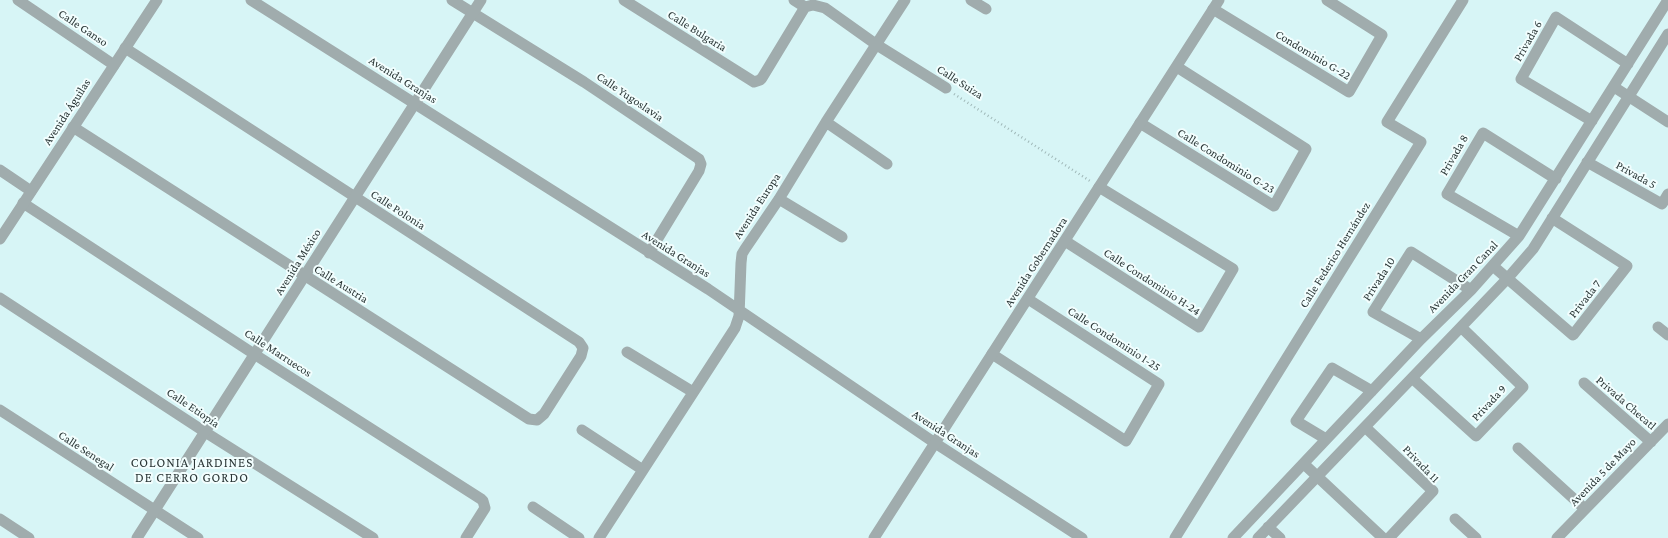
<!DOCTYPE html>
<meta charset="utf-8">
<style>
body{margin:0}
canvas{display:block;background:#d7f5f6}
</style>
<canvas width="1668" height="538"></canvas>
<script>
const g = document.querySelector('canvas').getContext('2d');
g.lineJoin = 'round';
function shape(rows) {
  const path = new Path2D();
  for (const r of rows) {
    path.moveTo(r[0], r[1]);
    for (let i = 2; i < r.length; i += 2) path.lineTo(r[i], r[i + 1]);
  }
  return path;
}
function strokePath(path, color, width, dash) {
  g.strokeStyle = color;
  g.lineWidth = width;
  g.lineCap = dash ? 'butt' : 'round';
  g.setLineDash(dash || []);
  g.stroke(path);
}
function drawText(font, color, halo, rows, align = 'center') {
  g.font = font + ' "Crimson Pro",serif';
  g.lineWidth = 4;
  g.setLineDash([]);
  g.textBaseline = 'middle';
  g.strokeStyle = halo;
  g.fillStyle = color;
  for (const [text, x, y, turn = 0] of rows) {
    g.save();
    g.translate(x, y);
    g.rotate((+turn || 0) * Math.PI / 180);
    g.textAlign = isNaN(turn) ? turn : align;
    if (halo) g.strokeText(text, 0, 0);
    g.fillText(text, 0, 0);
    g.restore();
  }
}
const path = shape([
 [954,94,1090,181]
]);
const minor = shape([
 [18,0,114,65],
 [251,0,708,289,935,443,1082,538],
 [452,0,584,82,699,159,701,164,699,171,649,253],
 [624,0,754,82,760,80,762,78,805,7],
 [794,0,805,7,813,5,825,8,877,45,946,88],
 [971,0,986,9],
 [1213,9,1349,92,1382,35,1327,0],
 [1614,87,1668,122],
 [1592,121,1521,79,1556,17,1628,64],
 [826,122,887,164],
 [1140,123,1274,206,1306,149,1177,67],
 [73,127,529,419,537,420,544,414,581,356,583,348,579,342,125,48],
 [1587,162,1662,204,1668,194],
 [0,170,31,191],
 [779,199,842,237],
 [23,203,254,354,481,499,483,501,485,508,466,538],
 [1519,236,1447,194,1483,133,1556,179],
 [1065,241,1199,327,1233,269,1099,187],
 [1493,266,1573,335,1627,266,1552,218],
 [0,298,205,432,373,538],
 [1658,327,1668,335],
 [1421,339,1373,312,1411,252,1471,290],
 [627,352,693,392],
 [992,354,1126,441,1159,384,1028,299],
 [1412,378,1476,436,1523,387,1461,327],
 [1584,383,1651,442],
 [0,410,198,538],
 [1365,427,1433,491,1389,538],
 [582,430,643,470],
 [1326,439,1296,421,1332,368,1372,391],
 [1518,448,1585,509],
 [1304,464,1383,538],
 [533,507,579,538],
 [0,519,29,538],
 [1455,519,1476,538],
 [1268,527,1280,538],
 [599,538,735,328,739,316,741,263,742,254,745,249,779,199,826,122,905,0],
 [1175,538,1421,142,1387,122,1463,0],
 [1233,538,1421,339,1471,290,1519,236,1668,0],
 [1258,538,1461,327,1507,279,1533,249,1668,34],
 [1557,538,1668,424]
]);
const tertiary = shape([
 [0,239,157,0],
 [137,538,481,0],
 [874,538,1219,0]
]);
const streetNames = [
 ["Calle Ganso",83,28,34],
 ["Calle Bulgaria",697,31,32],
 ["Privada 6",1528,41,-60],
 ["Condominio G-22",1313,55,31],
 ["Avenida Granjas",403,80,32],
 ["Calle Suiza",960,82,33],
 ["Calle Yugoslavia",630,97,34],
 ["Avenida Águilas",67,112,-57],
 ["Privada 8",1454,155,-60],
 ["Calle Condominio G-23",1226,161,32],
 ["Privada 5",1636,175,29],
 ["Avenida Europa",757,206,-57],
 ["Calle Polonia",398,210,33],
 ["Avenida Granjas",676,254,32],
 ["Calle Federico Hernández",1335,255,-58],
 ["Avenida México",298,262,-58],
 ["Avenida Gobernadora",1036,262,-57],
 ["Avenida Gran Canal",1463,277,-46],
 ["Privada 10",1379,279,-57],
 ["Calle Condominio H-24",1152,282,33],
 ["Calle Austria",341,284,32],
 ["Privada 7",1585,299,-52],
 ["Calle Condominio I-25",1114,339,33],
 ["Calle Marruecos",278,353,33],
 ["Privada 9",1489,403,-47],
 ["Privada Checatl",1626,403,41],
 ["Calle Etiopía",193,408,34],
 ["Avenida Granjas",946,434,33],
 ["Calle Senegal",86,451,33],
 ["Privada 11",1421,464,46],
 ["Avenida 5 de Mayo",1603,472,-46]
];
const neighbourhoodNames = [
 ["COLONIA JARDINES",192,463],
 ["DE CERRO GORDO",192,478]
];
strokePath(path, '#a0b9b9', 2.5, [1, 3]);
strokePath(minor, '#a0acad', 11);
strokePath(tertiary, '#a0acad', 11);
drawText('12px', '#2b3737', '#f2fefe', streetNames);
g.letterSpacing = '1px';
drawText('13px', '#2b3737', '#f2fefe', neighbourhoodNames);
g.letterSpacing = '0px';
</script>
